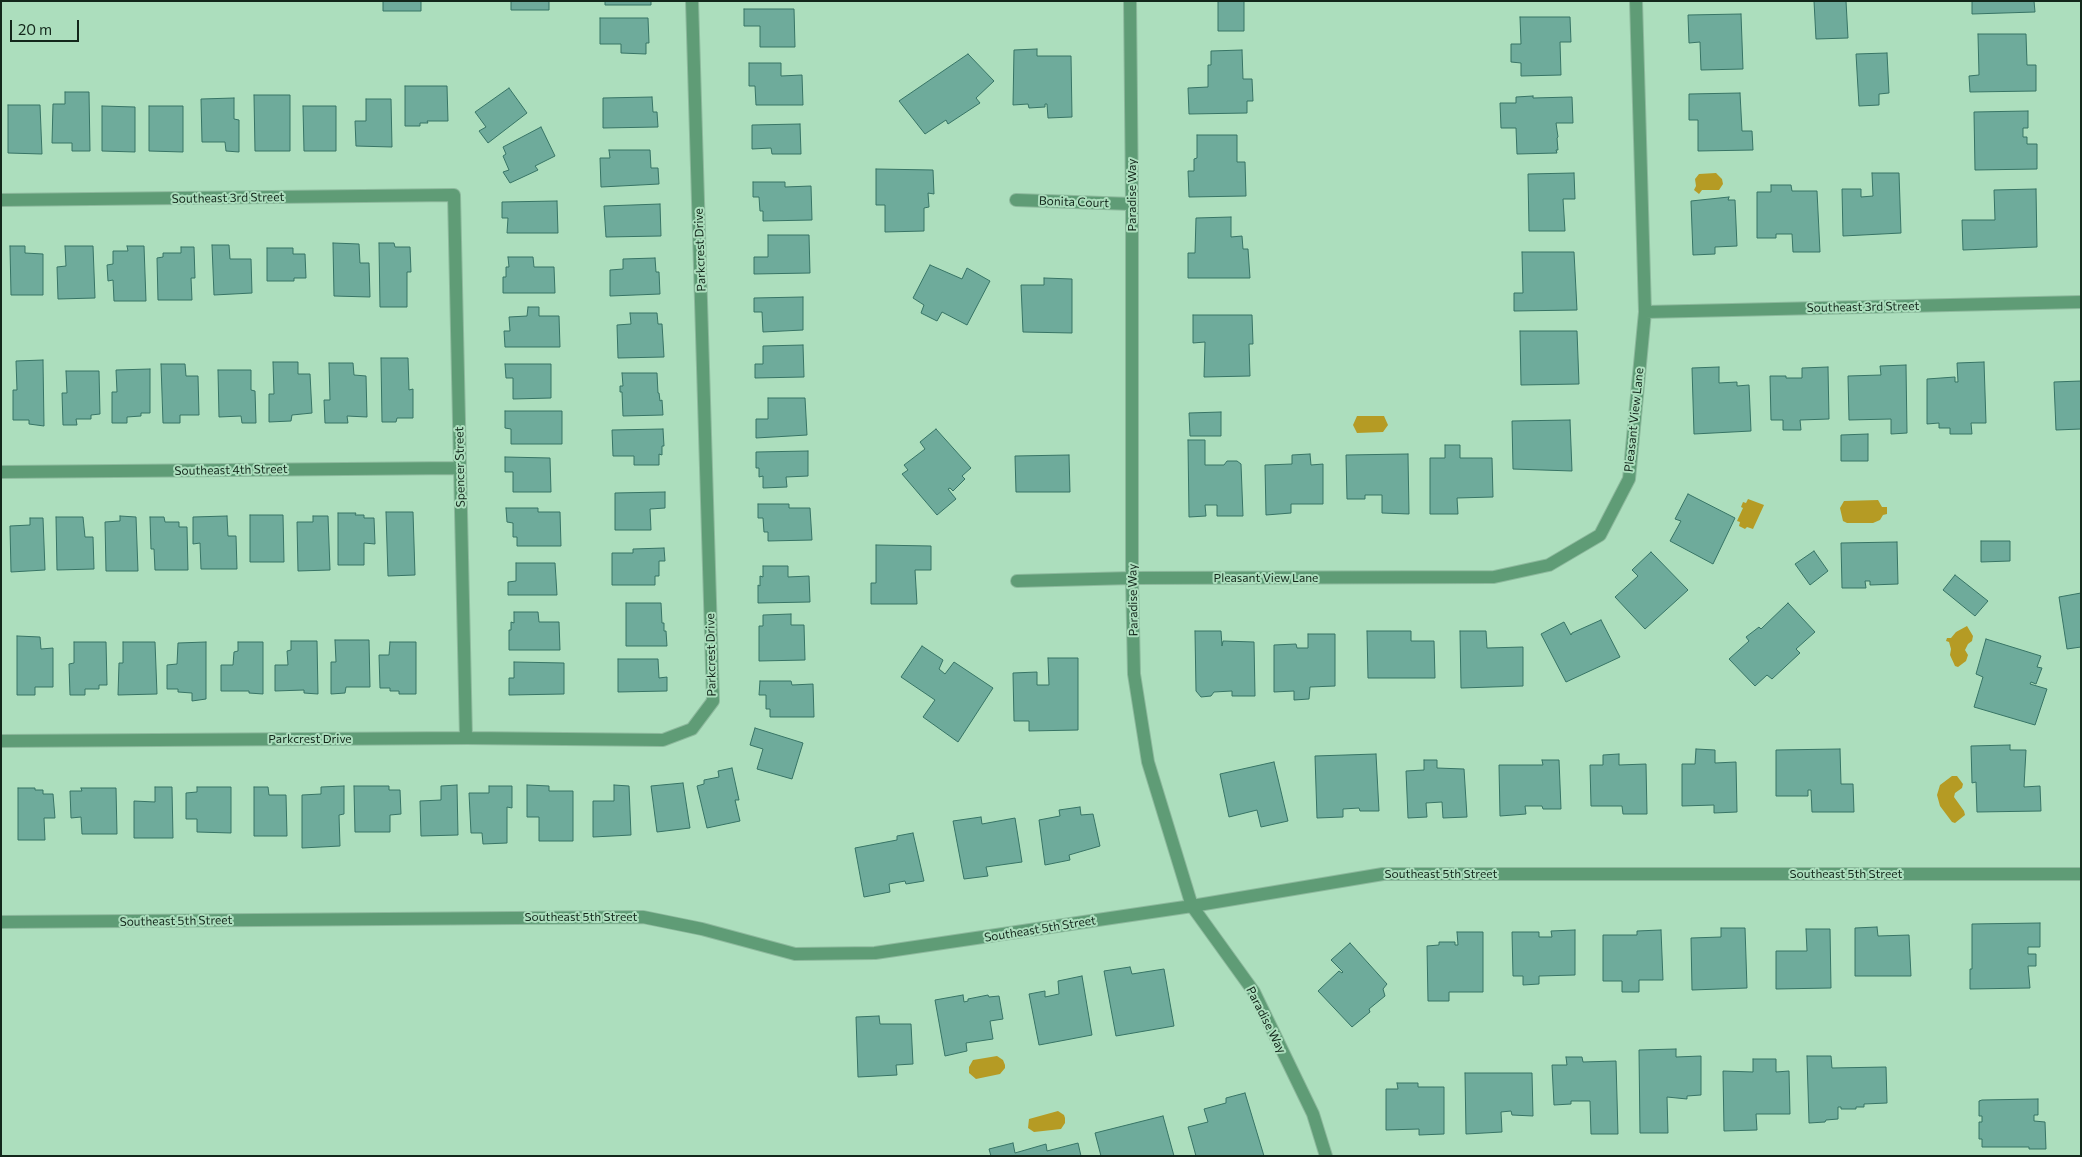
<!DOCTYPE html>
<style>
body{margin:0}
#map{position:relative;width:2082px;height:1157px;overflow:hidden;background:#acdebd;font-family:Commissioner,sans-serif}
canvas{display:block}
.frame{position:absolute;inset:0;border:2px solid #13271b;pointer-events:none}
.scale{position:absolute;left:10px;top:20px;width:69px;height:22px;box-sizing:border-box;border:2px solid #13271b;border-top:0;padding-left:6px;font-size:15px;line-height:18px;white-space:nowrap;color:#13271b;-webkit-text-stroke:4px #acdebd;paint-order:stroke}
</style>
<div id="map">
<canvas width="2082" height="1157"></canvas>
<div class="frame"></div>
<div class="scale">20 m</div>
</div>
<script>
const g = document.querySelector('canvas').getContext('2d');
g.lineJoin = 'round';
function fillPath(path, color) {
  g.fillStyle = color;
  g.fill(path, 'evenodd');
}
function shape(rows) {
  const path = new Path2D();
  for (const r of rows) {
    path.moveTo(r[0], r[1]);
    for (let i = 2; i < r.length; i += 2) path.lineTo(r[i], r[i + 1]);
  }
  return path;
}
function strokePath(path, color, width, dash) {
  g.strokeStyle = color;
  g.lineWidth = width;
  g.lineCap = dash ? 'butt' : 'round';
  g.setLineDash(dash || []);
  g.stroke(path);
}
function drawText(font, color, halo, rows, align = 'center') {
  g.font = font + ' Commissioner,sans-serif';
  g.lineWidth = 4;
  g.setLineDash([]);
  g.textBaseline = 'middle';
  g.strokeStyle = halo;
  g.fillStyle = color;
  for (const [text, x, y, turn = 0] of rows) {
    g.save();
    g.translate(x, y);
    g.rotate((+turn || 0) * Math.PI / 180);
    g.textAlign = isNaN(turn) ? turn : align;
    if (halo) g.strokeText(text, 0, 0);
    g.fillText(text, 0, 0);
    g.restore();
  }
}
const water = shape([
 [1716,173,1722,179,1723,184,1719,190,1702,190,1699,194,1694,190,1696,186,1695,179,1699,174],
 [1357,416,1384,416,1388,425,1383,432,1357,433,1353,425],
 [1748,499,1764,505,1753,529,1747,527,1745,529,1739,526,1740,522,1737,521,1743,508,1741,507,1743,502,1746,503],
 [1878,500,1882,507,1887,507,1887,514,1883,515,1880,520,1873,523,1847,523,1843,521,1840,508,1844,501],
 [1967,626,1973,636,1972,641,1968,644,1965,650,1968,655,1966,661,1958,667,1955,666,1950,655,1951,649,1949,642,1946,641,1947,638,1951,638,1956,632],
 [1952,776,1957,776,1963,784,1962,788,1955,793,1954,797,1964,811,1965,815,1955,823,1952,822,1940,806,1937,795,1940,785],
 [997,1056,1003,1060,1005,1065,1005,1068,1000,1074,976,1079,969,1073,969,1067,973,1060],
 [1058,1111,1064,1115,1065,1118,1065,1123,1061,1129,1034,1132,1028,1128,1029,1119]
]);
const building = shape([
 [383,1,421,1,421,11,383,11,383,1],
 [511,1,549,1,549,10,511,10,511,1],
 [605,1,651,1,651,5,605,5,605,1],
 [1218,1,1244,1,1244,31,1218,31,1218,1],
 [1814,1,1846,1,1848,38,1816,39,1814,1],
 [1972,1,2034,1,2035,12,1972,14,1972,1],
 [744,9,794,9,795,47,760,47,760,26,744,26,744,9],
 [1741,14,1743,69,1701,70,1700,42,1689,43,1688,15,1741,14],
 [1520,17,1570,17,1571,42,1560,42,1561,75,1521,76,1521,63,1511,62,1511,44,1521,44,1520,17],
 [600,18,648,18,649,43,646,43,646,54,621,53,621,44,600,44,600,18],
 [1978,34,2026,34,2027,65,2036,65,2036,91,1970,92,1969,76,1979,75,1978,34],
 [1037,49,1037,56,1071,56,1072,117,1048,118,1047,104,1045,104,1045,107,1029,108,1028,104,1013,105,1014,50,1037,49],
 [1242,50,1243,79,1252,79,1253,101,1247,101,1247,113,1189,114,1188,88,1208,87,1208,65,1211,65,1211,51,1242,50],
 [1887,53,1889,93,1879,94,1879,105,1859,106,1856,54,1887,53],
 [968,54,994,81,976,98,980,103,948,124,946,120,925,134,899,101,968,54],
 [749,63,781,63,781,76,802,75,803,105,756,105,755,86,749,86,749,63],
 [405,86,447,86,448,121,427,121,428,123,420,123,420,126,405,126,405,86],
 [509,88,527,113,488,143,479,131,486,127,475,112,509,88],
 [65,92,89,92,90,151,72,151,72,143,52,143,53,104,65,104,65,92],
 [1740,93,1742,131,1752,131,1753,150,1698,151,1698,120,1689,120,1689,94,1740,93],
 [254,95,290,95,290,151,255,151,254,95],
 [1533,96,1533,98,1572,97,1573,123,1556,123,1558,137,1557,138,1558,150,1556,150,1557,153,1517,154,1516,128,1501,128,1500,103,1516,103,1516,97,1533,96],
 [652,97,653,112,657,112,658,127,603,128,603,98,652,97],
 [234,98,234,119,239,120,239,152,226,151,225,142,202,142,201,99,234,98],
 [366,99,391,99,392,147,356,146,355,121,366,121,366,99],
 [8,105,40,105,42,154,8,153,8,105],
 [102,106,135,107,135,152,102,151,102,106],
 [149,106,183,106,183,152,149,151,149,106],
 [303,106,336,106,336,151,304,151,303,106],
 [2028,111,2028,128,2023,128,2023,137,2027,137,2027,144,2037,144,2037,169,1975,170,1974,112,2028,111],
 [800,124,801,154,772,154,771,148,752,149,752,125,800,124],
 [541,127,555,156,535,166,538,170,510,183,503,172,509,170,503,156,506,154,503,147,541,127],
 [1197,135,1237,135,1237,162,1245,162,1246,196,1189,197,1188,171,1194,171,1194,159,1197,158,1197,135],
 [609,150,650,150,651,168,658,168,659,184,601,187,600,158,610,158,609,150],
 [876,169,933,170,934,194,928,193,929,207,924,208,924,231,885,232,885,205,876,205,876,169],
 [1574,173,1575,199,1563,199,1565,231,1529,231,1528,174,1574,173],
 [1872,173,1899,173,1901,233,1843,236,1842,189,1861,189,1861,197,1873,196,1872,173],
 [753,182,785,182,785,187,811,186,812,220,763,221,763,211,760,211,759,197,753,197,753,182],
 [1771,185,1791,185,1792,191,1817,191,1820,252,1793,252,1792,234,1776,234,1776,238,1757,238,1757,192,1771,192,1771,185],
 [2036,189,2037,247,1963,250,1962,220,1995,220,1994,190,2036,189],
 [1729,197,1728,200,1735,200,1737,246,1715,247,1715,254,1693,255,1691,201,1729,197],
 [557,201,558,233,507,233,508,218,502,218,502,202,557,201],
 [660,204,661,236,606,237,604,206,660,204],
 [1231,217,1231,237,1242,236,1243,249,1248,249,1250,278,1188,278,1188,253,1195,253,1196,218,1231,217],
 [768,235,809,235,810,273,754,274,754,257,768,257,768,235],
 [333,243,359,244,360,263,369,263,370,297,334,296,333,243],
 [379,243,394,243,395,247,410,247,411,272,407,272,407,307,380,307,379,243],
 [212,245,229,245,230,259,251,259,252,293,214,295,212,245],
 [10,246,25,246,25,253,43,254,43,295,11,295,10,246],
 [65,246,93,246,95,298,58,299,57,267,66,266,65,246],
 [127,246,144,246,146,301,114,301,113,280,108,281,107,265,113,264,113,251,128,251,127,246],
 [181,247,194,247,195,278,191,278,192,300,158,300,157,258,163,257,163,253,181,253,181,247],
 [267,248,293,248,293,254,305,254,306,278,294,278,294,281,267,281,267,248],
 [1522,252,1574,252,1577,310,1514,311,1514,293,1523,293,1522,252],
 [508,257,533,257,534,267,554,267,555,293,503,293,503,277,506,277,506,267,509,267,508,257],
 [655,258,656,272,659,272,660,294,610,296,610,270,623,269,623,259,655,258],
 [930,265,962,279,967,268,990,281,967,325,942,312,937,321,921,313,924,305,913,298,930,265],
 [1044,278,1072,279,1072,333,1023,332,1021,285,1044,285,1044,278],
 [803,297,803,330,763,332,762,312,754,312,754,298,803,297],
 [528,307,539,307,539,316,559,316,560,347,505,347,504,331,510,331,509,317,527,316,528,307],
 [630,313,657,313,658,324,662,324,664,357,618,358,617,325,631,324,630,313],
 [1193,315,1252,315,1253,344,1249,344,1250,376,1204,377,1205,342,1193,343,1193,315],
 [1520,331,1577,331,1579,384,1521,385,1520,331],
 [803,345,804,377,755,378,755,364,763,364,763,346,803,345],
 [381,358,408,358,409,390,413,389,413,418,397,418,396,422,382,422,381,358],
 [43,360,44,426,29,424,29,420,13,420,13,390,17,390,16,361,43,360],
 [273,362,298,362,298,374,310,374,312,413,292,415,291,421,269,422,269,394,274,394,273,362],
 [1984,362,1986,423,1971,423,1972,434,1950,434,1950,428,1939,428,1939,423,1927,424,1927,379,1955,377,1955,382,1958,382,1957,363,1984,362],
 [329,363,353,363,354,375,366,376,367,417,347,416,348,423,325,423,324,400,330,400,329,363],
 [161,364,185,364,186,376,198,376,199,415,180,415,180,423,163,423,161,364],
 [505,364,551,364,551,398,513,399,513,378,506,378,505,364],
 [1906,365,1907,433,1891,434,1891,419,1849,420,1848,376,1881,375,1880,366,1906,365],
 [1719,367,1719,383,1737,382,1737,386,1749,385,1751,431,1694,434,1692,368,1719,367],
 [1828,367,1829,419,1800,420,1801,430,1783,430,1783,420,1771,420,1770,376,1786,376,1786,378,1802,378,1802,368,1828,367],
 [150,369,150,413,141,413,141,416,127,417,127,423,112,423,112,392,117,392,116,370,150,369],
 [218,370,251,370,251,390,255,391,256,423,242,423,241,416,219,417,218,370],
 [66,371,99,371,100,414,91,415,91,419,76,419,77,425,63,425,62,393,67,393,66,371],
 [622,373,657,373,658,393,659,393,660,401,662,400,663,415,623,416,622,392,620,392,620,386,623,386,622,373],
 [2081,381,2081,429,2056,430,2054,382,2081,381],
 [768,398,805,398,807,435,756,438,756,419,768,419,768,398],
 [505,411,562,411,562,444,511,444,511,429,505,428,505,411],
 [1221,412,1221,436,1190,436,1189,413,1221,412],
 [1570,420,1572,471,1513,469,1512,421,1570,420],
 [663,429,664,446,662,446,662,455,659,454,659,465,634,465,634,456,613,456,612,430,663,429],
 [936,429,971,468,962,476,965,479,953,491,950,488,948,489,956,499,937,515,902,474,908,470,904,465,925,449,920,442,936,429],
 [1868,434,1868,461,1841,461,1841,435,1868,434],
 [1188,440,1205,440,1205,465,1224,465,1227,461,1237,461,1241,464,1243,516,1217,516,1217,505,1205,505,1206,516,1189,517,1188,440],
 [1445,445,1460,445,1460,458,1492,458,1493,497,1457,498,1458,514,1430,514,1430,458,1445,458,1445,445],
 [808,451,808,476,786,477,787,487,763,488,763,476,759,477,759,468,756,468,756,452,808,451],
 [1310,454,1311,465,1323,464,1323,504,1291,504,1291,513,1266,515,1265,465,1292,464,1292,455,1310,454],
 [1408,454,1409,514,1382,513,1382,495,1365,495,1365,499,1347,499,1346,455,1408,454],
 [1069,455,1070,492,1016,492,1015,456,1069,455],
 [505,457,550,458,551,492,513,492,513,472,505,472,505,457],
 [665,492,665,508,650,509,651,530,615,530,615,493,665,492],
 [1688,494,1735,518,1713,564,1670,541,1681,521,1675,519,1688,494],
 [758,504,789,504,789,508,810,508,812,540,768,541,768,532,764,532,763,518,758,518,758,504],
 [506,508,538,508,538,512,560,512,561,546,517,546,517,537,513,537,513,523,507,522,506,508],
 [386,512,413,512,415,575,388,576,386,512],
 [338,513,356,513,355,515,364,515,364,518,374,518,375,544,364,543,364,565,338,565,338,513],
 [250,515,283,515,284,562,250,562,250,515],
 [120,516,136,517,138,571,106,571,105,522,120,521,120,516],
 [227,516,228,536,236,536,237,569,201,569,200,543,193,544,193,517,227,516],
 [313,516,328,516,330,570,298,571,297,522,313,522,313,516],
 [56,517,83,517,85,537,93,537,94,569,57,570,56,517],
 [150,517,164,517,165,522,179,522,179,527,187,527,188,570,155,570,154,549,151,549,150,517],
 [30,518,43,518,45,570,11,572,10,526,30,525,30,518],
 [1981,541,2010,541,2010,561,1981,562,1981,541],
 [1897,542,1898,584,1870,585,1870,581,1865,581,1866,588,1842,588,1841,543,1897,542],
 [876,545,931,546,931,570,915,570,917,604,871,604,871,583,876,583,876,545],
 [664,548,665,561,659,561,659,576,655,576,655,585,612,585,612,553,633,553,633,549,664,548],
 [1814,551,1828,571,1810,585,1795,564,1814,551],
 [1651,552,1688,590,1645,629,1615,597,1638,576,1632,570,1651,552],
 [516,563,555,563,557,595,508,595,508,582,516,581,516,563],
 [763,566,788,566,788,577,809,576,810,602,758,603,758,585,760,586,760,576,763,577,763,566],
 [1955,575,1988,601,1975,616,1943,590,1955,575],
 [2081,593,2081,647,2067,649,2059,597,2081,593],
 [626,603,661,603,662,623,664,623,664,631,666,631,667,646,626,646,626,603],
 [1788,603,1815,632,1796,649,1800,653,1772,679,1767,675,1755,686,1729,659,1749,641,1746,637,1759,627,1761,629,1788,603],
 [514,612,538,612,539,622,559,622,560,650,509,650,509,630,511,630,511,622,514,623,514,612],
 [791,614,791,625,804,625,805,660,759,661,759,626,763,626,763,615,791,614],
 [1601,620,1620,657,1566,682,1541,634,1564,622,1571,635,1572,633,1601,620],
 [1195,631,1221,631,1222,646,1223,641,1254,642,1255,696,1232,696,1232,691,1214,692,1211,696,1201,697,1196,691,1195,631],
 [1367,631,1411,631,1411,641,1434,641,1435,678,1368,678,1367,631],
 [1460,631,1486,631,1487,648,1523,647,1523,686,1461,688,1460,631],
 [1308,634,1335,634,1335,686,1310,687,1309,699,1294,700,1294,691,1274,692,1274,645,1296,644,1297,648,1308,648,1308,634],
 [17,636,40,637,41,649,53,648,53,687,35,687,35,695,17,695,17,636],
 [1986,639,2041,656,2037,667,2042,668,2036,684,2031,682,2030,684,2047,689,2035,725,1974,707,1983,677,1976,674,1986,639],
 [335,640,369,640,370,687,346,687,345,693,331,694,331,662,336,662,335,640],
 [291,641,317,641,318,694,304,693,304,690,275,691,275,665,288,665,287,651,291,650,291,641],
 [74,642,106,642,107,685,99,685,99,689,85,689,85,695,70,695,69,664,74,663,74,642],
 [123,642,155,642,157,694,118,695,119,663,123,663,123,642],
 [206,642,206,699,192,701,192,693,178,692,178,689,167,689,167,665,177,664,178,643,206,642],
 [238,642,263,642,263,694,249,693,249,691,221,691,221,665,233,665,234,652,238,651,238,642],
 [390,642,416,642,416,694,399,694,399,691,390,691,390,688,380,688,379,655,389,655,390,642],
 [922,646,943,660,939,669,945,674,954,662,993,688,958,742,923,717,935,700,901,677,922,646],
 [1048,658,1078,658,1078,730,1029,731,1029,721,1014,721,1013,673,1037,672,1037,685,1049,685,1048,658],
 [618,659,658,659,659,678,667,677,667,691,618,692,618,659],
 [514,662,564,663,564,694,509,695,509,678,514,678,514,662],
 [760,681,791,681,792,685,813,684,814,717,770,717,770,709,766,709,766,695,759,695,760,681],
 [755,728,803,743,792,779,757,769,763,749,750,745,755,728],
 [2010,745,2010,750,2026,750,2024,787,2040,786,2041,811,1977,812,1976,782,1972,783,1971,746,2010,745],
 [1696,749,1715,750,1715,763,1736,762,1737,812,1714,813,1714,805,1682,806,1682,764,1695,764,1696,749],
 [1840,749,1841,784,1853,784,1854,812,1812,812,1811,790,1808,790,1808,796,1776,796,1776,750,1840,749],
 [1376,754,1379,811,1360,811,1359,808,1343,809,1343,817,1317,818,1315,756,1376,754],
 [1619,754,1619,765,1646,764,1647,814,1623,814,1622,806,1591,806,1590,765,1603,765,1603,755,1619,754],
 [1424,760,1437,760,1437,768,1464,769,1467,817,1443,818,1442,802,1426,803,1427,817,1408,818,1406,771,1424,770,1424,760],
 [1542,760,1559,760,1561,809,1543,809,1542,806,1525,806,1526,814,1500,816,1499,765,1543,765,1542,760],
 [1274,762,1288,821,1261,827,1257,810,1229,817,1220,774,1274,762],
 [732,768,739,800,735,800,740,821,707,828,697,786,704,784,704,780,719,777,718,771,732,768],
 [683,783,690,828,657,832,651,786,683,783],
 [457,785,458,835,421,836,420,801,441,800,441,786,457,785],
 [527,785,549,786,549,791,573,791,573,841,539,841,539,817,527,817,527,785],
 [614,785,629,786,631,835,593,837,593,801,614,801,614,785],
 [344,786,344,814,339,815,340,846,302,848,302,795,321,794,321,787,344,786],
 [354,786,389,786,389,790,400,790,401,814,390,815,390,832,355,832,354,786],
 [489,786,512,786,512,808,507,807,507,843,483,844,482,833,471,833,469,793,489,793,489,786],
 [155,787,172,787,173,838,134,838,134,801,155,802,155,787],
 [197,787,231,787,231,833,197,832,197,819,186,819,186,793,197,792,197,787],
 [254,787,268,787,269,795,286,795,287,836,254,836,254,787],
 [18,788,35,788,35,790,43,790,43,794,53,794,55,818,44,818,45,840,18,840,18,788],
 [81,788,116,788,117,834,82,834,81,817,71,818,70,791,82,791,81,788],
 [1080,807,1081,815,1093,814,1100,846,1069,855,1070,860,1045,865,1039,820,1060,816,1059,810,1080,807],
 [981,817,982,824,1015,818,1022,862,986,867,988,876,964,879,953,821,981,817],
 [913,833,924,881,906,884,905,881,889,884,890,892,864,897,855,848,897,840,897,836,913,833],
 [2040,923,2040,947,2028,947,2028,954,2036,954,2036,966,2028,966,2030,988,1970,989,1970,969,1972,969,1972,924,2040,923],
 [1877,927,1878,936,1909,935,1911,976,1855,976,1855,928,1877,927],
 [1721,928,1745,928,1747,988,1692,990,1691,938,1721,937,1721,928],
 [1806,929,1830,929,1831,988,1776,989,1776,951,1807,951,1806,929],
 [1575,930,1575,975,1539,976,1539,984,1523,985,1523,976,1513,976,1512,932,1539,932,1539,937,1552,937,1551,931,1575,930],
 [1661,930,1663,980,1639,980,1639,992,1622,992,1622,981,1603,981,1603,935,1637,935,1637,931,1661,930],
 [1457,932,1483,932,1483,992,1449,992,1449,1001,1428,1001,1427,946,1439,945,1439,942,1455,942,1455,945,1458,945,1457,932],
 [1350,943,1387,984,1383,989,1385,996,1369,1009,1370,1012,1352,1027,1318,991,1339,971,1342,973,1343,972,1331,960,1350,943],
 [1130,967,1132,974,1164,969,1174,1026,1116,1036,1104,971,1130,967],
 [1082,976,1092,1035,1039,1045,1029,994,1045,991,1045,997,1059,994,1058,981,1082,976],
 [963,995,964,1002,968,1001,968,999,988,995,989,997,999,996,1003,1019,990,1021,993,1039,966,1043,967,1051,945,1056,935,1000,963,995],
 [879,1016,880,1024,911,1024,913,1064,896,1065,897,1075,858,1077,856,1017,879,1016],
 [1676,1049,1676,1057,1701,1056,1701,1095,1687,1096,1687,1099,1667,1097,1668,1133,1640,1133,1639,1050,1676,1049],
 [1807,1056,1831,1056,1832,1068,1886,1067,1887,1103,1864,1104,1864,1107,1856,1107,1856,1109,1841,1109,1841,1107,1838,1107,1838,1119,1826,1120,1825,1122,1809,1123,1807,1056],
 [1566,1057,1582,1057,1583,1062,1616,1061,1618,1134,1591,1134,1590,1101,1571,1101,1571,1104,1554,1105,1552,1065,1567,1065,1566,1057],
 [1753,1059,1776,1059,1776,1072,1789,1071,1790,1114,1756,1114,1757,1130,1724,1131,1723,1071,1753,1072,1753,1059],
 [1465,1073,1532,1073,1533,1116,1512,1115,1511,1111,1501,1112,1502,1132,1466,1134,1465,1073],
 [1397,1083,1418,1083,1418,1087,1444,1087,1444,1134,1419,1135,1419,1129,1386,1130,1386,1089,1398,1089,1397,1083],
 [1245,1093,1264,1156,1196,1156,1188,1127,1208,1122,1204,1109,1226,1103,1226,1098,1245,1093],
 [2038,1099,2038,1115,2034,1115,2034,1121,2045,1122,2046,1149,2029,1149,2029,1147,1982,1147,1982,1139,1979,1139,1979,1122,1982,1122,1982,1116,1979,1116,1979,1101,1982,1100,2038,1099],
 [1163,1116,1174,1156,1101,1156,1095,1133,1163,1116],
 [1013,1143,1015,1153,1046,1144,1047,1151,1078,1143,1081,1156,991,1156,989,1149,1013,1143]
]);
const street = shape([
 [1130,1,1132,204,1132,578,1134,674,1148,762,1192,906,1254,992,1313,1114,1326,1156],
 [1,200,454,195,466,738],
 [1016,200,1132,204],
 [1645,312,2081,302],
 [1,472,460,468],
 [1017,581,1132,578,1494,577,1549,565,1600,535,1629,479,1645,312,1636,1],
 [1,741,466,738,663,740,692,729,713,701,692,1],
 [1,922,643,917,702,929,795,954,875,953,1192,906,1383,874,2081,874]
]);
const streetNames = [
 ["Paradise Way",1132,195,-90],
 ["Southeast 3rd Street",228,198,-1],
 ["Bonita Court",1074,202,2],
 ["Parkcrest Drive",700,250,-92],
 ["Southeast 3rd Street",1863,307,-1],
 ["Pleasant View Lane",1634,420,-84],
 ["Spencer Street",460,467,-91],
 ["Southeast 4th Street",231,470,-1],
 ["Pleasant View Lane",1266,578],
 ["Paradise Way",1133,600,-91],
 ["Parkcrest Drive",711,655,-91],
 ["Parkcrest Drive",310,739],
 ["Southeast 5th Street",1441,874],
 ["Southeast 5th Street",1846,874],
 ["Southeast 5th Street",581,917],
 ["Southeast 5th Street",176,921,-1],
 ["Southeast 5th Street",1040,929,-9],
 ["Paradise Way",1266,1020,63]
];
fillPath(water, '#b59b24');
fillPath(building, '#6eab9b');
strokePath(building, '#377465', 1);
strokePath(street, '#8db99d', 14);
strokePath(street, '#5f9c76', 12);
drawText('12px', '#13271b', '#acdebd', streetNames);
</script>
